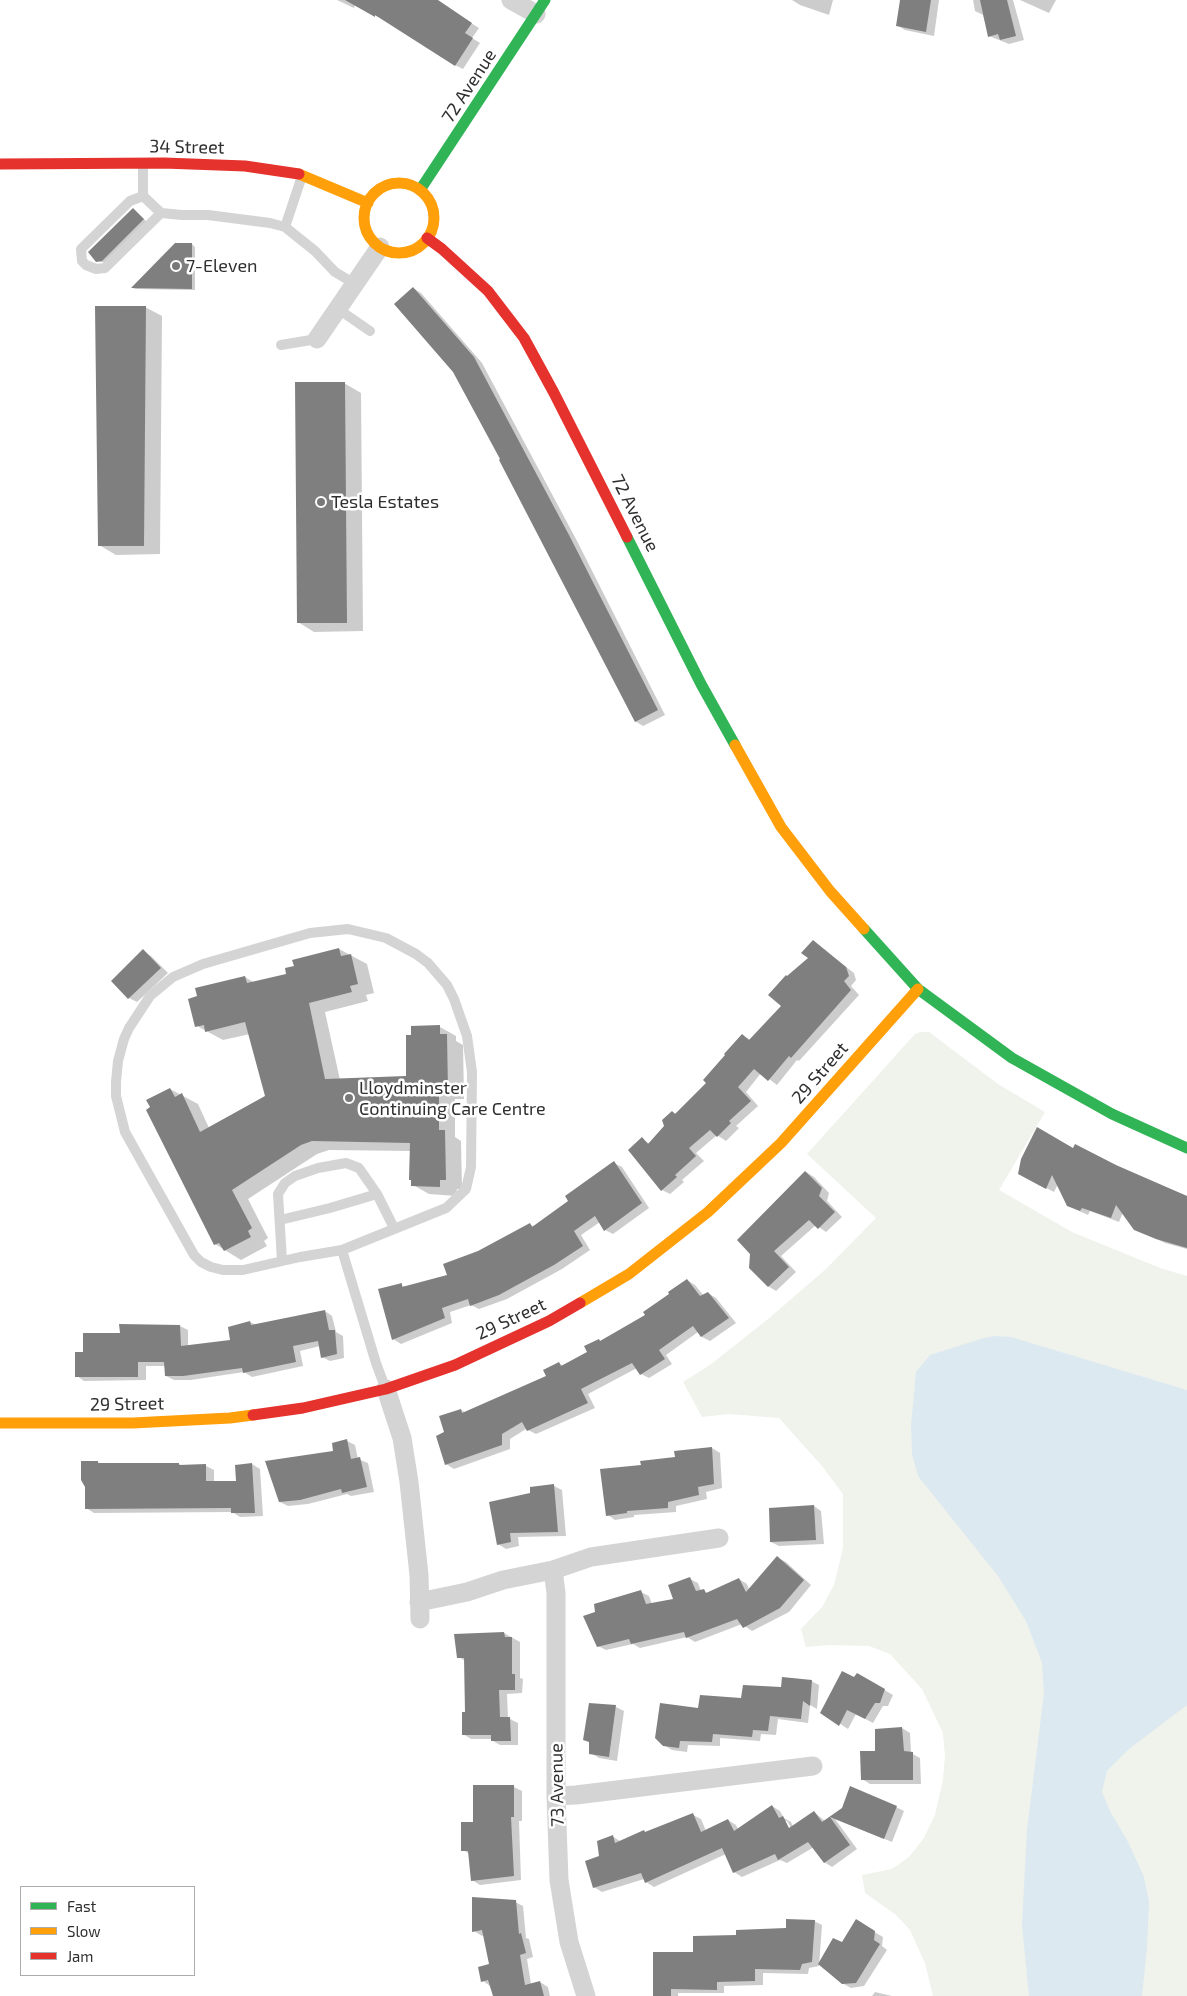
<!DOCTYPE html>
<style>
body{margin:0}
#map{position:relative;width:1187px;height:1996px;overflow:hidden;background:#fff;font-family:"Exo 2",sans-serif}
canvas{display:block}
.legend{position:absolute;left:20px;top:1886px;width:175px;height:90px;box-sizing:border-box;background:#fff;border:1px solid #acacac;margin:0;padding:6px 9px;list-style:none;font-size:15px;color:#2f2f2f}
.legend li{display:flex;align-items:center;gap:10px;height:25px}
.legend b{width:25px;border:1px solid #acacac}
</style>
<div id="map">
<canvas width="1187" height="1996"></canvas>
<ul class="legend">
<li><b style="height:6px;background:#30b455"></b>Fast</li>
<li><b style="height:6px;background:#ff9f0a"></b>Slow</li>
<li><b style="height:6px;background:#e5322d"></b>Jam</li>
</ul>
</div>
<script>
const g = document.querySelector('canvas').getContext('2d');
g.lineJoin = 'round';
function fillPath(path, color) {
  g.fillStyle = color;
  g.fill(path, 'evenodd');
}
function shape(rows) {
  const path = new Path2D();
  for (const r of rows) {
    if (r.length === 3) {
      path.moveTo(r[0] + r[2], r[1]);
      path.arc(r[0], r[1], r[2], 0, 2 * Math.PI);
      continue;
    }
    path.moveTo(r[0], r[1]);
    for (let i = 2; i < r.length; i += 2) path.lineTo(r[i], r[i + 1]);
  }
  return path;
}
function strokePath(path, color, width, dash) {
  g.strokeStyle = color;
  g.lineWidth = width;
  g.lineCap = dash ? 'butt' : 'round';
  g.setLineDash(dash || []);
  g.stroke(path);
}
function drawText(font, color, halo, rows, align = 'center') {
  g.font = font + ' "Exo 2",sans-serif';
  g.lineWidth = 5;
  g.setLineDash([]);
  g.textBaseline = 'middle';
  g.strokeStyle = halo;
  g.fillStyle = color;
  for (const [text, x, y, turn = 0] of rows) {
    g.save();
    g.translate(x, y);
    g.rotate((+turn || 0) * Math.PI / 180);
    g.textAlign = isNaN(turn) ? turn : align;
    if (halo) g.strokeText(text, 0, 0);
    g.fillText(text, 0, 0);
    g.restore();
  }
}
const green = shape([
 [921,1032,929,1032,998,1084,1045,1112,999,1190,1072,1232,1160,1268,1187,1276,1187,1996,933,1996,925,1963,910,1930,896,1915,865,1893,862,1875,892,1869,909,1857,924,1838,935,1815,943,1780,945,1756,943,1733,922,1689,890,1654,869,1646,829,1645,806,1647,801,1629,822,1607,834,1585,843,1548,843,1494,822,1466,779,1418,729,1414,702,1417,683,1382,710,1365,768,1319,826,1269,876,1218,807,1154,915,1034]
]);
const water = shape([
 [996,1336,1011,1337,1187,1390,1187,1705,1129,1749,1107,1771,1102,1792,1110,1811,1128,1842,1144,1877,1149,1902,1147,1947,1142,1996,1029,1996,1022,1925,1027,1830,1044,1693,1042,1663,1026,1621,998,1576,918,1476,912,1454,911,1426,916,1372,930,1355,984,1338]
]);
const shadow = shape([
 [337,0,386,0,378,17,355,5,354,8],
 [402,0,435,0,479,28,472,38,480,43,463,69,455,65],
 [792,0,833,0,829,15,800,5],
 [901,0,939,0,934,36,905,30,897,25],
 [973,0,1013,0,1024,40,1009,44,989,36,983,15,975,11],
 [1020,0,1056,0,1049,13],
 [136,212,147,222,106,263,97,261],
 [192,244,195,247,195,290,136,289,133,288],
 [413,288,421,293,482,363,577,541,665,715,643,726,635,721],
 [145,307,162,316,160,554,116,555,99,545],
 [344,383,361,393,363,631,314,632,298,622],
 [813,941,854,973,856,980,851,986,859,995,799,1061,797,1060,777,1085,761,1073,746,1092,758,1106,736,1126,739,1128,726,1141,717,1135,696,1153,704,1161,682,1180,684,1182,670,1194,662,1190,642,1139,650,1144,665,1126,673,1112,676,1114,708,1083,743,1036,751,1040,782,1006,809,958],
 [339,949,367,964,374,993,366,995,368,1001,325,1012,340,1080,407,1078,440,1027,456,1036,456,1041,463,1045,464,1099,455,1099,455,1137,461,1141,462,1189,457,1189,456,1196,429,1194,413,1185,411,1151,329,1150,317,1154,248,1199,268,1238,264,1241,267,1246,241,1260,215,1244,170,1089,198,1104,209,1128,266,1096,250,1034,223,1040,197,1026,245,977,255,983,288,975],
 [143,951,151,956,168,973,137,1002,129,998],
 [1074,1150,1187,1196,1187,1249,1165,1243,1135,1229,1123,1212,1119,1222,1090,1211,1088,1215,1077,1210,1068,1205,1058,1184,1054,1192,1027,1178],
 [614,1163,622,1167,649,1208,613,1234,605,1230,600,1222,581,1235,590,1250,562,1269,507,1299,479,1309,471,1305,450,1312,452,1323,401,1344,393,1339,401,1285,406,1287,449,1276,478,1252,530,1224,535,1227,570,1202],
 [806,1172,814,1177,829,1193,827,1201,842,1217,826,1232,816,1225,781,1256,796,1272,776,1291,768,1286,750,1268],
 [687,1280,695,1285,704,1296,708,1293,716,1298,736,1323,710,1341,702,1337,698,1332,666,1355,672,1364,649,1378,641,1374,637,1368,588,1394,595,1408,536,1434,526,1429,510,1439,510,1449,454,1469,446,1464,446,1433,461,1410,466,1413,547,1376,559,1363,563,1366,589,1352,599,1340,602,1342,647,1315],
 [325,1311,332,1316,336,1332,343,1336,344,1358,330,1361,322,1357,320,1346,300,1351,303,1366,252,1377,244,1372,191,1380,174,1380,166,1376,165,1366,146,1366,146,1380,84,1381,77,1376,84,1353,121,1334,180,1326,188,1330,188,1346,232,1341,250,1322,256,1325],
 [347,1441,355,1445,358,1459,368,1463,374,1492,351,1496,347,1494,308,1504,288,1506,280,1502],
 [712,1448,720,1453,722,1488,706,1492,707,1499,676,1506,676,1512,634,1515,634,1517,615,1520,608,1515,677,1458],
 [98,1462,101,1464,179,1464,183,1466,206,1466,214,1470,214,1482,238,1482,252,1464,260,1469,263,1516,240,1517,232,1512,94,1513,86,1508],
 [554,1486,562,1490,566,1536,518,1537,519,1546,506,1549,498,1544,532,1494],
 [814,1506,821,1511,824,1544,779,1546,771,1542],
 [778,1558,786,1562,811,1585,789,1612,752,1631,742,1624,695,1642,687,1637,640,1648,633,1644,606,1650,598,1646,641,1592,649,1596,652,1604,675,1600,690,1579,698,1583,701,1591,708,1593,739,1579,747,1584,749,1589],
 [504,1633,520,1642,520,1678,523,1679,522,1693,507,1694,508,1718,518,1723,518,1745,500,1745,493,1741,493,1739,471,1739,463,1734,466,1713,465,1661,459,1657],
 [857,1674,893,1695,888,1706,883,1706,873,1723,856,1714,848,1729,822,1712],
 [811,1681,819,1685,817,1709,810,1705,808,1723,778,1719,776,1735,761,1734,760,1741,720,1738,720,1746,688,1745,687,1752,672,1750,664,1745,699,1710],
 [590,1704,616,1707,624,1711,617,1761,599,1758,591,1753],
 [902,1728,910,1733,911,1753,920,1758,921,1784,870,1784,862,1779,876,1752,876,1730],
 [514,1787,522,1791,522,1821,519,1821,521,1880,480,1885,472,1880,470,1854,463,1850,474,1824],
 [772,1806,780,1811,784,1818,791,1822,793,1827,814,1812,825,1821,843,1809,896,1807,904,1811,892,1842,835,1819,857,1849,832,1867,824,1862,814,1847,787,1863,780,1860,742,1877,734,1872,726,1854,654,1887,646,1882,644,1879,602,1892,594,1887,600,1857,612,1836,620,1841,693,1815,701,1819,706,1831,728,1820,736,1825,738,1829],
 [784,1821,787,1821,794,1833,791,1834],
 [515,1902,523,1906,526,1938,529,1939,533,1957,527,1959,531,1984,540,1982,548,1987,550,1996,495,1996,490,1986,483,1981,491,1965,485,1935,482,1936,474,1931],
 [814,1921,822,1925,819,1966,809,1968,808,1974,763,1973,763,1985,724,1986,724,1993,678,1993,678,1996,654,1996,694,1954,737,1936,787,1929],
 [856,1921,883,1937,882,1946,887,1950,864,1986,851,1988,842,1983,843,1944],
 [875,1992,892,1996,872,1996]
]);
const building = shape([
 [345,0,438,0,472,23,465,33,473,38,455,66,375,15,375,17],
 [900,0,931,0,926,32,896,26],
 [980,0,1007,0,1016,36,1000,40,998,34,988,37],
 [133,208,144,219,102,261,96,262,88,252],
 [175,243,192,243,192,289,131,288],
 [413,287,474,357,569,535,658,710,635,722,499,460,500,459,453,372,394,304],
 [95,306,146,306,144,546,98,546],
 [295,382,345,382,347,623,297,623],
 [813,940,846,967,849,976,844,981,851,990,791,1058,789,1056,768,1081,754,1069,738,1087,751,1101,729,1121,731,1123,717,1137,710,1130,689,1148,696,1156,675,1175,677,1177,661,1191,628,1150,642,1137,648,1144,664,1126,662,1120,672,1111,675,1114,706,1083,703,1080,725,1055,724,1054,742,1034,749,1040,781,1006,768,995,786,975,787,976,808,958,801,953],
 [339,948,341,956,351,954,358,984,350,986,352,992,309,1003,325,1079,406,1076,406,1035,411,1035,411,1026,440,1025,440,1034,447,1034,448,1091,439,1091,439,1130,445,1130,446,1180,440,1180,440,1187,411,1186,411,1180,409,1180,410,1143,312,1141,301,1145,232,1190,252,1228,248,1231,251,1237,224,1251,219,1243,214,1245,146,1110,150,1107,146,1100,170,1088,175,1097,182,1093,200,1132,265,1096,245,1022,205,1032,204,1025,195,1027,188,999,197,996,195,988,245,976,247,983,286,974,285,968,294,966,292,960],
 [143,949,161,968,128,999,111,981],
 [1037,1127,1073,1148,1075,1144,1116,1165,1187,1196,1187,1248,1156,1239,1134,1230,1116,1205,1111,1218,1082,1208,1080,1211,1067,1206,1052,1175,1046,1189,1018,1174,1021,1159],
 [614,1161,642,1203,604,1231,595,1216,574,1231,583,1246,554,1265,519,1284,499,1295,470,1306,468,1299,442,1308,445,1318,392,1340,378,1289,402,1283,402,1287,447,1275,443,1264,478,1251,530,1223,532,1227,568,1201,565,1196],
 [805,1171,822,1188,819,1196,835,1212,818,1229,809,1220,774,1251,789,1267,768,1287,749,1268,750,1254,737,1240],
 [687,1279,700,1296,708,1292,729,1318,701,1337,693,1326,659,1350,665,1359,640,1375,632,1363,581,1389,588,1403,527,1431,522,1422,502,1434,502,1445,445,1465,436,1436,444,1432,439,1416,461,1409,462,1413,546,1376,543,1370,559,1362,561,1366,587,1352,584,1346,599,1339,600,1341,645,1315,643,1312,669,1294,668,1292],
 [325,1310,329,1330,335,1330,337,1354,321,1358,318,1341,293,1346,296,1362,243,1373,242,1368,183,1376,165,1376,164,1362,138,1362,138,1377,75,1377,75,1352,83,1352,83,1333,120,1333,119,1324,180,1325,181,1346,230,1340,228,1327,250,1321,251,1325],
 [347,1439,351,1459,360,1457,367,1487,342,1493,341,1489,300,1500,279,1502,265,1461,333,1451,332,1443],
 [712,1447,714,1484,698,1487,699,1495,668,1502,668,1508,627,1511,627,1513,606,1516,600,1469,641,1465,640,1461,675,1457,674,1451],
 [81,1461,98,1461,98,1463,179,1463,179,1465,206,1464,206,1481,236,1481,235,1465,252,1463,255,1513,231,1513,231,1508,85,1509,85,1487,81,1480],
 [554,1484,558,1532,510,1533,511,1542,497,1545,489,1502,530,1493,530,1487],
 [814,1505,816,1540,770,1542,769,1508],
 [777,1556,804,1580,780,1608,743,1628,737,1619,686,1638,684,1632,631,1644,629,1639,597,1647,583,1616,595,1612,594,1604,641,1590,646,1604,673,1599,668,1585,690,1577,696,1591,704,1589,706,1593,739,1578,746,1592],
 [504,1632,505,1637,512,1637,512,1674,515,1674,515,1690,499,1690,500,1717,510,1717,511,1741,491,1741,491,1735,462,1735,462,1712,465,1712,464,1658,457,1658,454,1634],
 [842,1671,854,1677,857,1673,885,1689,880,1703,875,1703,865,1719,847,1710,839,1726,820,1713],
 [782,1677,812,1680,810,1706,803,1701,801,1719,770,1716,768,1731,753,1730,752,1737,713,1734,712,1742,680,1741,679,1748,663,1746,655,1738,660,1703,698,1708,700,1695,741,1698,743,1685,781,1687],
 [589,1703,616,1705,609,1757,589,1754,589,1742,583,1740],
 [902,1727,904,1751,913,1752,913,1780,861,1780,860,1751,875,1751,875,1729],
 [473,1785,514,1785,514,1817,511,1817,514,1876,471,1881,468,1851,461,1851,461,1822,473,1822],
 [850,1786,897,1806,884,1839,830,1817,850,1845,824,1863,808,1842,778,1860,775,1854,733,1873,722,1848,645,1883,641,1873,593,1888,585,1861,599,1856,597,1841,613,1835,615,1843,644,1830,645,1832,693,1813,701,1832,728,1819,734,1831,772,1805,779,1818,783,1816,789,1828,814,1811,822,1822,842,1808],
 [472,1897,516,1900,519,1934,521,1933,526,1953,520,1955,525,1985,540,1981,544,1996,493,1996,488,1980,481,1982,478,1967,489,1964,482,1930,472,1932],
 [786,1919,815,1920,812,1962,802,1964,800,1970,755,1969,755,1981,717,1982,717,1990,671,1989,671,1996,653,1996,653,1952,693,1952,693,1936,736,1935,736,1930,786,1928],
 [856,1919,875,1931,874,1940,880,1944,856,1983,842,1984,818,1964,833,1938,842,1942]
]);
const lane = shape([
 [143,196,161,213,105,268,96,269,86,265,82,261,81,249,130,201,143,196,143,164],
 [161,213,182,215,208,215,270,223,285,227,315,251,335,272,355,284],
 [285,227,302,176],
 [338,309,370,331],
 [281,345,317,339],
 [348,929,386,938,416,954,428,963,447,985,454,999,467,1036,472,1072,471,1167,466,1189,446,1208,342,1250,300,1257,243,1270,223,1270,211,1267,201,1262,194,1255,125,1132,116,1096,116,1082,118,1061,124,1039,129,1028,150,996,173,977,203,964,310,933,348,929],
 [280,1220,330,1208,377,1194],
 [342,1250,376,1363,385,1387],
 [282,1261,278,1194,285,1183,295,1176,318,1168,346,1163,359,1168,377,1194,394,1228]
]);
const street = shape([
 [511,0,536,14],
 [317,339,380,247],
 [386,1389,402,1438,409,1482,419,1575,420,1619],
 [553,1570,556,1593,556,1796,559,1880,569,1942,586,1996],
 [419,1602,467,1592,503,1580,553,1570,591,1557,719,1538],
 [556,1796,576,1795,813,1766]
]);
const fast = shape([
 [420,190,545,0],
 [627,537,701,684,735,745],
 [864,929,918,989,1012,1058,1112,1114,1187,1148]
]);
const slow = shape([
 [299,174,368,203],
 [399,218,35],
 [735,745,781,827,830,891,864,929],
 [580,1303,629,1274,708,1212,781,1143,918,989],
 [0,1423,133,1423,230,1418,253,1415]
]);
const jam = shape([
 [0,164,164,163,245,166,299,174],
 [427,238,442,249,488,291,524,338,554,393,627,537],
 [253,1415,303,1408,386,1389,455,1365,549,1321,580,1303]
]);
const markers = [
 [176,266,5,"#787878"],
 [321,502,5,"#787878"],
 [349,1098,5,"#787878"]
];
const streetNames = [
 ["72 Avenue",469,86,-57],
 ["34 Street",187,147,1],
 ["72 Avenue",635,513,63],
 ["29 Street",820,1073,-49],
 ["29 Street",511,1319,-25],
 ["29 Street",127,1404,-1],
 ["73 Avenue",557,1785,-91]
];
const poiNames = [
 ["7-Eleven",186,266],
 ["Tesla Estates",331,502],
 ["Lloydminster",359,1088],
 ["Continuing Care Centre",359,1109]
];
fillPath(green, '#f0f2ec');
fillPath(water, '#dce9f0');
fillPath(shadow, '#0003');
fillPath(building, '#7f7f7f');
strokePath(lane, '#d4d4d4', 10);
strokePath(street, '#d4d4d4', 19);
strokePath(fast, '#30b455', 11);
strokePath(slow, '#ff9f0a', 11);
strokePath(jam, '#e5322d', 11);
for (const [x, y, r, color] of markers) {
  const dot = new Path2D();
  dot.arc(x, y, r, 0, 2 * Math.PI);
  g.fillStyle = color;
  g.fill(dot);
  strokePath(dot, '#fff', 2);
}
drawText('18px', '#2f2f2f', '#fff', streetNames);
drawText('18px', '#2f2f2f', '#fff', poiNames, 'left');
</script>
